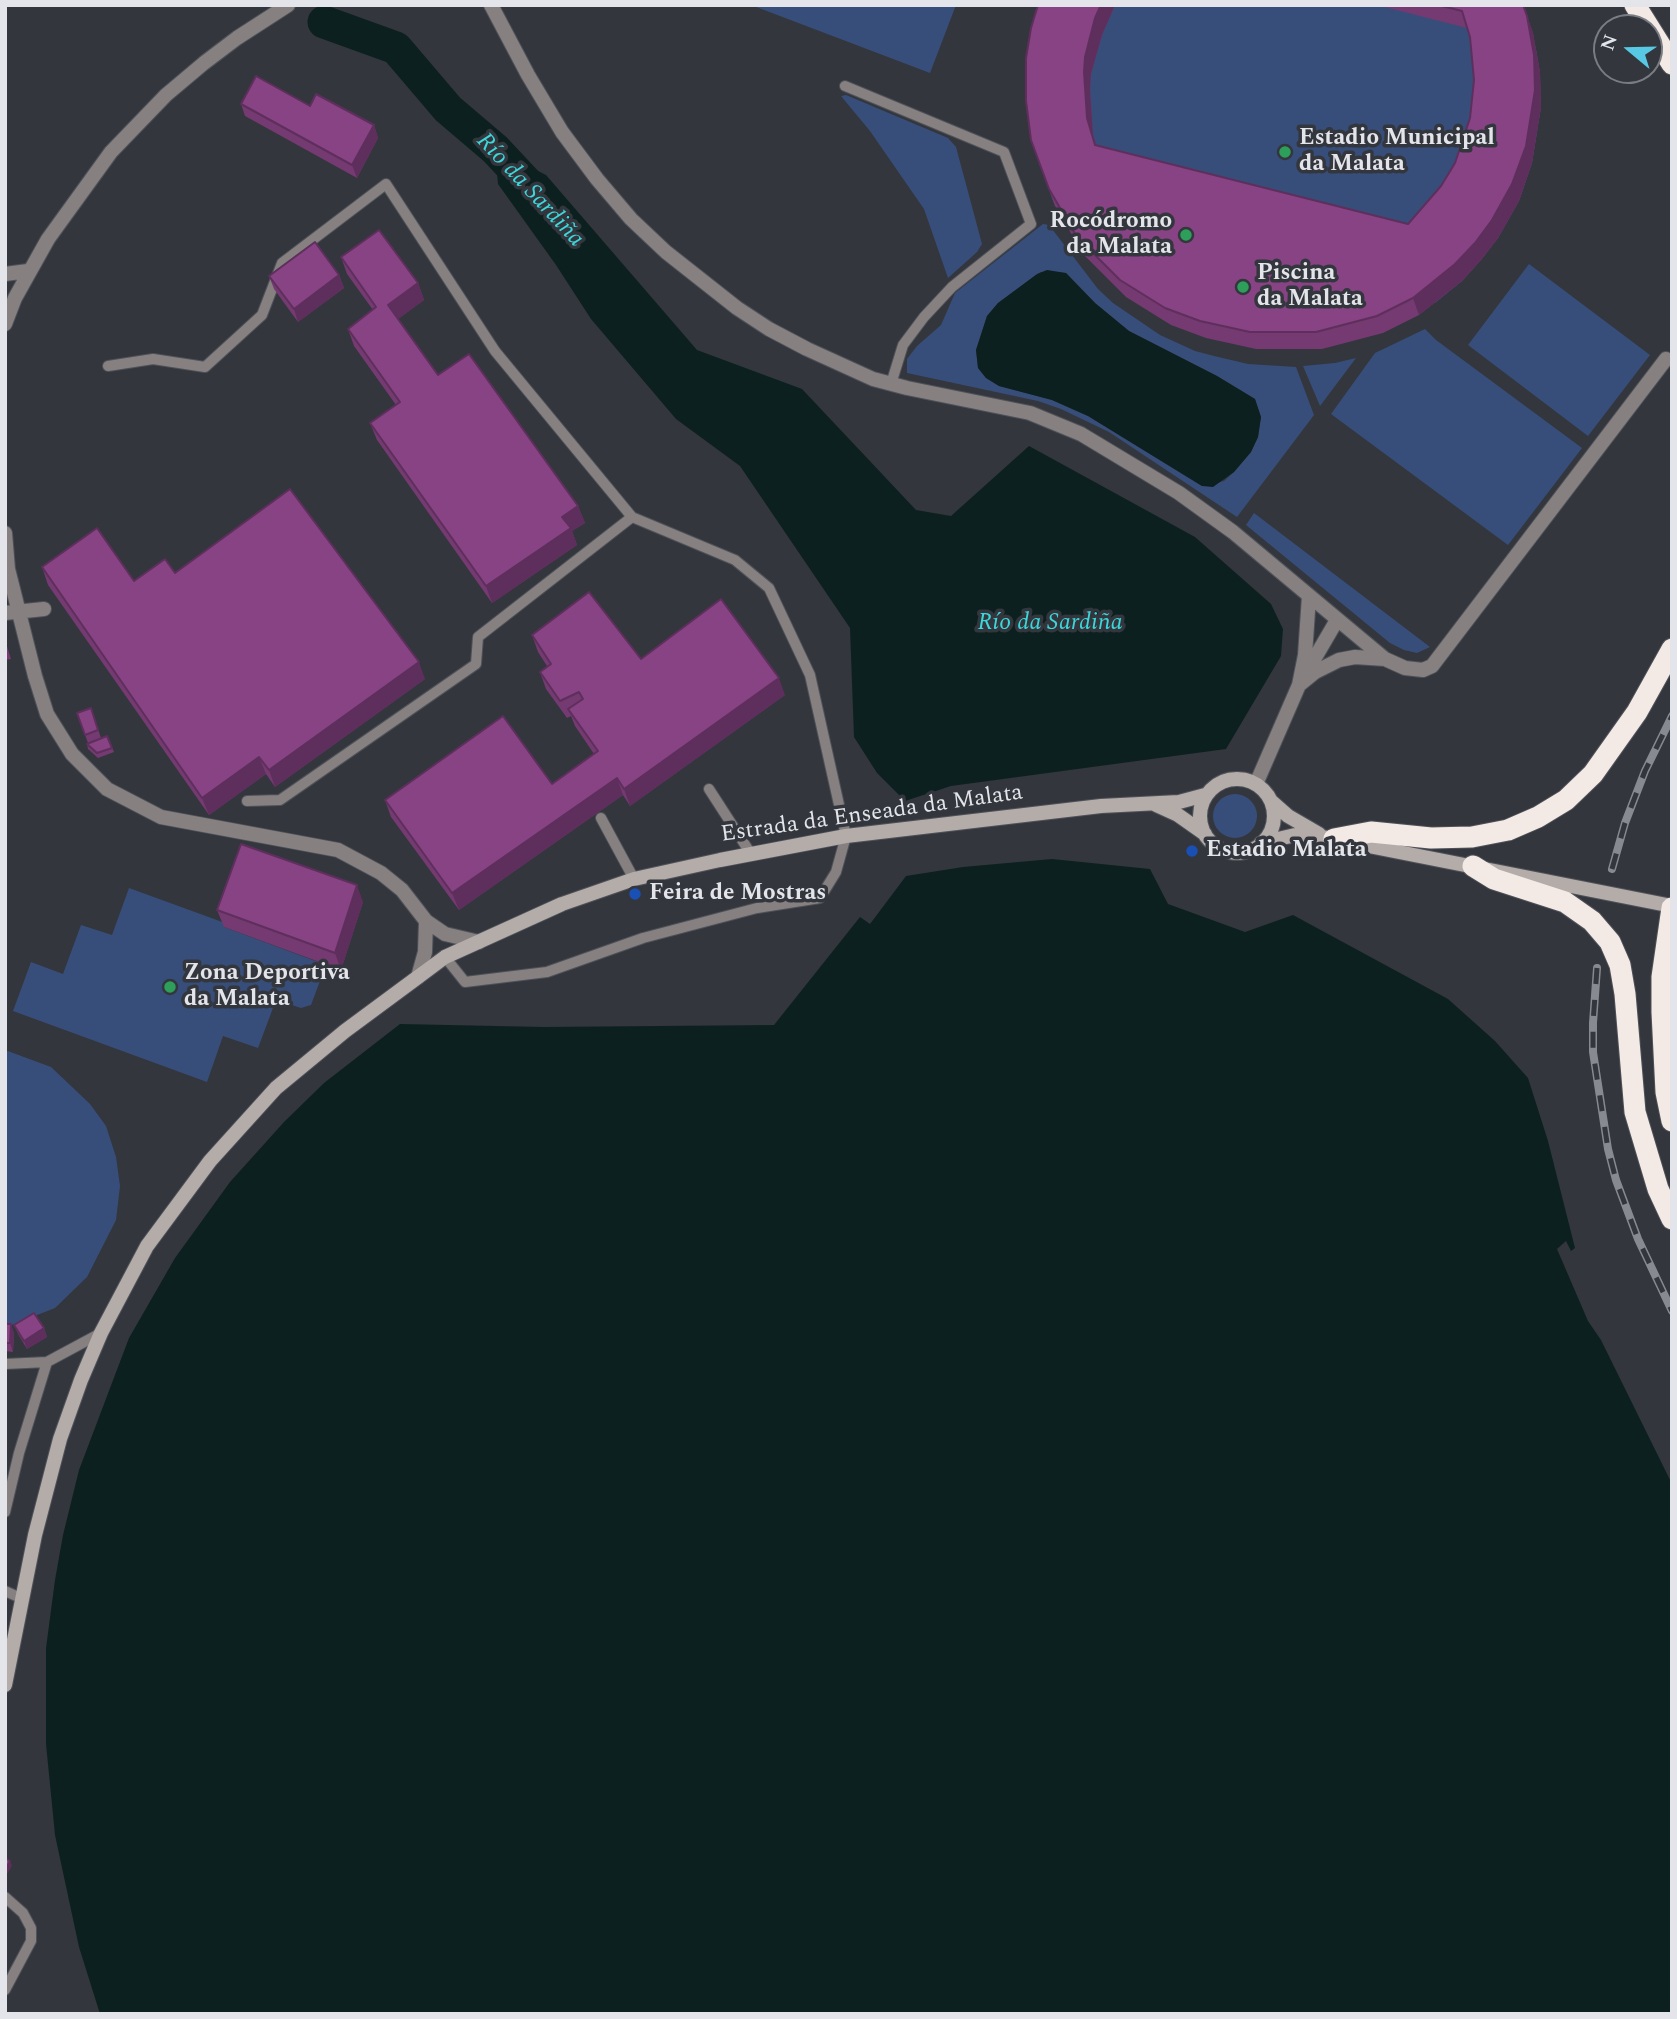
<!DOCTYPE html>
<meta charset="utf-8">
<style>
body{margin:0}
#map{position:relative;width:1677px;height:2019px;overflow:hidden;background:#33363d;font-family:Spectral,serif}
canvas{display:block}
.frame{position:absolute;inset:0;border:7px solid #e3e5ea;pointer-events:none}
.north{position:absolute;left:1593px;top:14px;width:70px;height:70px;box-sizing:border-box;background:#33363d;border:2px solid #797c82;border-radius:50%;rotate:289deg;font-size:19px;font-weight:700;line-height:28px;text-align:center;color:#e3e5ea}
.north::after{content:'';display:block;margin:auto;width:24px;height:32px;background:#58c9e4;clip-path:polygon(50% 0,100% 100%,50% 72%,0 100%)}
</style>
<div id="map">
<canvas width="1677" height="2019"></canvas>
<div class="frame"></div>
<div class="north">N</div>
</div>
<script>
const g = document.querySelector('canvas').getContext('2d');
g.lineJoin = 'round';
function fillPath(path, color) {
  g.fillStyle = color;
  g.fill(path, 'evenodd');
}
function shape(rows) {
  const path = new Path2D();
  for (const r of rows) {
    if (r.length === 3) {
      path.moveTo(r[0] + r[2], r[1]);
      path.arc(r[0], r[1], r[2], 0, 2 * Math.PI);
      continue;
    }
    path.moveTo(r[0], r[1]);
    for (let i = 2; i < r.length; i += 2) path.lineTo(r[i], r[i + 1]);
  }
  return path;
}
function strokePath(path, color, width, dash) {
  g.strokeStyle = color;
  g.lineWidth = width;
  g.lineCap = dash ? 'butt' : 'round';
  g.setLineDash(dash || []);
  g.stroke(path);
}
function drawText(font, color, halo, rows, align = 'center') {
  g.font = font + ' Spectral,serif';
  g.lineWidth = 7;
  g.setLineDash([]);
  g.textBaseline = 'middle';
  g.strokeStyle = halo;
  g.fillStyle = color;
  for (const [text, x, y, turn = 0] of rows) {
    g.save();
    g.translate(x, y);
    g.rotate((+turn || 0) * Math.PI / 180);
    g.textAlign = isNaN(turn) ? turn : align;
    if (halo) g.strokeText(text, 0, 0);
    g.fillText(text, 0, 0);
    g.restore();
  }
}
const green = shape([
 [751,5,956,5,930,73],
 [1049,5,1524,5,1537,54,1541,107,1532,163,1519,201,1498,238,1481,260,1462,281,1435,303,1055,206,1037,157],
 [846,95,948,138,956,147,982,244,977,252,948,278,924,209,870,131,841,96],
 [1043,224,1049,225,1098,289,1113,303,1160,335,1195,351,1214,356,1248,364,1296,367,1314,415,1237,517,1109,432,1061,409,1038,401,907,373,907,359,917,346,941,325,955,293],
 [1041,272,1066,273,1095,303,1129,331,1217,376,1255,399,1261,417,1258,437,1251,452,1234,472,1224,481,1202,486,1088,416,1052,400,999,386,986,378,978,368,976,350,987,316,998,303],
 [1529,264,1650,355,1588,436,1468,345],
 [1425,329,1436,340,1582,448,1508,545,1331,414,1375,353],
 [1356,358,1320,406,1303,366,1335,363],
 [1254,513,1430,647,1417,653,1404,650,1390,643,1246,525],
 [1235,816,22],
 [129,888,225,923,224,927,326,965,311,1005,301,1008,276,1000,258,1048,223,1036,207,1082,13,1011,31,962,63,974,81,925,112,935],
 [5,1050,51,1067,90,1104,106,1126,116,1157,120,1186,116,1220,87,1277,55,1308,9,1326,5,1325]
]);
const water = shape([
 [495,149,546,175,697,350,802,389,916,510,951,516,1029,446,1195,537,1271,604,1283,629,1281,656,1226,749,951,786,905,801,877,773,854,737,850,628,740,466,676,419,591,319,556,265,498,184],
 [1047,270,1066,273,1095,303,1129,331,1217,376,1255,399,1261,417,1258,437,1251,452,1234,472,1213,487,1202,486,1088,416,1052,400,999,386,986,378,978,368,976,350,987,316,998,303,1037,274],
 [1052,859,1150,869,1168,904,1245,932,1293,915,1448,999,1495,1041,1528,1078,1548,1141,1575,1248,1571,1251,1566,1241,1557,1249,1588,1321,1601,1340,1672,1484,1672,2014,100,2014,79,1947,55,1835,46,1744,46,1648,55,1580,63,1535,79,1470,129,1338,175,1258,230,1182,284,1122,324,1083,400,1024,544,1027,774,1025,860,917,870,924,906,876,963,867]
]);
const river = shape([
 [324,22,396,48,448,109,495,149,525,181]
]);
const lane = shape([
 [845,86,1004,152,1031,224,952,287,924,317,903,345,891,384],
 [108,366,153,359,205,367,262,315,282,263,386,184,495,351,632,517,735,560,769,588,810,675,846,836,836,872,820,898,757,908,643,938,547,972,465,982,445,957],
 [709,789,751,854],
 [247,801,280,800,476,664,478,637,632,517],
 [601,818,634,879],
 [5,1364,47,1362,101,1333],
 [5,1512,19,1453,47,1362],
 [5,1591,23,1599],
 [5,1897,23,1913,31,1928,31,1941,5,1990]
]);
const street = shape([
 [491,5,528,75,562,132,597,179,631,219,666,252,737,308,769,329,807,349,873,379,907,388,1030,413,1081,434,1179,493,1233,532,1385,659,1405,668,1423,670,1432,666,1666,359],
 [5,274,28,271],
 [5,324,15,298,48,239,111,152,166,95,204,63,237,38,288,5],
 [5,533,8,569,35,676,47,714,72,754,107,789,161,817,338,850,381,873,402,890,426,921,445,934,479,942],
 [1309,596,1305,655,1299,685,1315,672,1339,660,1355,657,1385,659],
 [5,613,44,609],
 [1256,784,1299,685,1337,620],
 [418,977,425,952,426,921]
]);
const secondary = shape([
 [1237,816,37],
 [1271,801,1288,816,1319,834],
 [1156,805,1178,815,1205,834],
 [1261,843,1295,835,1323,837,1672,906],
 [5,1685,35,1535,60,1439,81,1380,101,1333,147,1246,210,1161,276,1088,345,1031,418,977,445,957,562,904,634,879,720,860,846,836,1101,806,1179,802,1205,795]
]);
const highway = shape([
 [1635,5,1672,64],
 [1334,839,1371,832,1431,838,1472,837,1508,830,1538,817,1566,800,1593,774,1637,712,1672,649],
 [1473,866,1494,879,1565,902,1592,921,1610,942,1620,965,1625,994,1635,1112,1658,1189,1672,1219],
 [1672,908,1662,977,1662,1012,1666,1092,1672,1121]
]);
const rail = shape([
 [1612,869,1625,823,1645,771,1672,716],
 [1597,968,1593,1023,1593,1052,1608,1149,1616,1180,1638,1239,1672,1311]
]);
const wall = shape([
 [1038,5,1115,5,1102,35,1091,74,1090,89,1093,135,1096,145,1408,224,1441,186,1455,163,1470,118,1474,80,1470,37,1467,28,1377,5,1523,5,1533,33,1540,72,1541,107,1532,163,1519,201,1498,238,1481,260,1462,281,1419,315,1383,333,1322,349,1256,349,1206,338,1171,325,1126,297,1083,254,1055,206,1031,140],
 [241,104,310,106,374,125,378,138,357,178,245,116],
 [341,257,418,283,424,300,398,319,438,375,578,506,585,523,572,531,577,545,492,603,377,440,370,423,396,405,354,346,348,329,373,310,347,274],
 [339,275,344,288,298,322,274,289,269,276],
 [42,567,134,581,175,573,425,679,275,787,266,774,209,815,48,585],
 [532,635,641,659,785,695,630,806,623,795,459,910,391,817,385,800,552,784,594,754,575,726,571,716,567,718,546,689,540,672,547,666,538,652],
 [5,640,11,659,5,660],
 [91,708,101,738,88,743,77,713],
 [107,736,114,752,98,758,88,749,87,744],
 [363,902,341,970,224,927,217,910],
 [5,1324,14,1333,13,1352,5,1351],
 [14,1325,44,1328,47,1337,27,1349,18,1334]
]);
const shadedWall = shape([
 [1101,5,1115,5,1102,35,1091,74,1090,89,1093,135,1102,162,1087,118,1084,72,1085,57,1095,18],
 [1527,16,1533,33,1540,72,1541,107,1532,163,1519,201,1498,238,1481,260,1462,281,1419,315,1413,298],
 [374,125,378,138,357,178,352,165],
 [339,275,344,288,298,322,294,309],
 [418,283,424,300,394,322,388,305],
 [578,506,585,523,572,531,577,545,492,603,486,586,562,517],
 [419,662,425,679,275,787,269,770],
 [779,678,785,695,630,806,624,789],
 [259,757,266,774,209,815,202,798],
 [617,778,623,795,459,910,452,893],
 [357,885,363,902,341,970,335,953],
 [11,1324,14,1333,13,1352,10,1343],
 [44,1328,47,1337,27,1349,24,1341],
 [10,1861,12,1866,5,1877,5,1870]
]);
const building = shape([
 [1038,5,1101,5,1095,18,1085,57,1084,72,1087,118,1095,145,1408,224,1441,186,1455,163,1470,118,1474,80,1470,37,1462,11,1438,5,1523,5,1527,16,1534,55,1535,90,1526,146,1512,184,1492,220,1475,243,1455,264,1413,298,1377,316,1316,332,1250,332,1200,321,1165,308,1120,280,1077,237,1049,189,1031,140,1026,101,1026,58,1031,28,1038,5],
 [256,76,310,106,316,94,374,125,352,165,241,104,256,76],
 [379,230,418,283,388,305,438,375,469,354,578,506,562,517,571,528,486,586,370,423,400,402,348,329,376,307,341,257,379,230],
 [315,242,339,275,294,309,269,276,315,242],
 [290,489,419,662,269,770,259,757,202,798,42,567,97,528,134,581,165,559,175,573,290,489],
 [589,592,641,659,721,599,779,678,624,789,617,778,452,893,385,800,503,716,552,784,598,751,568,709,583,699,579,692,560,701,540,672,551,664,532,635,589,592],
 [91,708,98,730,85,735,77,713,91,708],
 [107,736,112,748,97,753,87,744,107,736],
 [241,844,357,885,335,953,217,910,241,844],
 [34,1313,44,1328,24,1341,14,1325,34,1313],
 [5,1324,11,1324,10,1343,5,1343,5,1324],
 [5,1858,10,1861,5,1870,5,1858]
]);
const markers = [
 [1285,152,7,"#2e9e5b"],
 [1186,235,7,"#2e9e5b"],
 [1243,287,7,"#2e9e5b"],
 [1192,851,7,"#1a4fb4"],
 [635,894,7,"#1a4fb4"],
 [170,987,7,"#2e9e5b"]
];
const poiNames = [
 ["Estadio Municipal",1299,139],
 ["da Malata",1299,165],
 ["Rocódromo",1172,222,"right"],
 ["da Malata",1172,248,"right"],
 ["Piscina",1257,274],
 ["da Malata",1257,300],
 ["Estadio Malata",1206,851],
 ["Feira de Mostras",649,894],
 ["Zona Deportiva",184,974],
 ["da Malata",184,1000]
];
const streetNames = [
 ["Estrada da Enseada da Malata",872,815,-8]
];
const waterNames = [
 ["Río da Sardiña",529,191,47],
 ["Río da Sardiña",1050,624]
];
fillPath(green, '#384e7a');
fillPath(water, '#0d2020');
strokePath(river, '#0d2020', 33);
strokePath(lane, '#4f5259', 12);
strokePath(street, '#4f5259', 16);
strokePath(secondary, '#4f5259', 16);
strokePath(highway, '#4f5259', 23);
strokePath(lane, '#868180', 10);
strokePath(street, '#868180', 14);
strokePath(secondary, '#b3aca9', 14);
strokePath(highway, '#f4eae5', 21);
strokePath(rail, '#888a91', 8);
strokePath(rail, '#33363d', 5, [16]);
fillPath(wall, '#743a71');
fillPath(shadedWall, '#5e2f5c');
fillPath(building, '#874383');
strokePath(building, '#5e2f5c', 2);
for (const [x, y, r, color] of markers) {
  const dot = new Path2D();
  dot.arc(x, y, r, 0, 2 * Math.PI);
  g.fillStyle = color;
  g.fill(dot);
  strokePath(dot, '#33363d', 2.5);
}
drawText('bold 23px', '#e3e5ea', '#33363d', poiNames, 'left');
drawText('23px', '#e3e5ea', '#33363d', streetNames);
drawText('italic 24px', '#3cd7da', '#33363d', waterNames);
</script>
